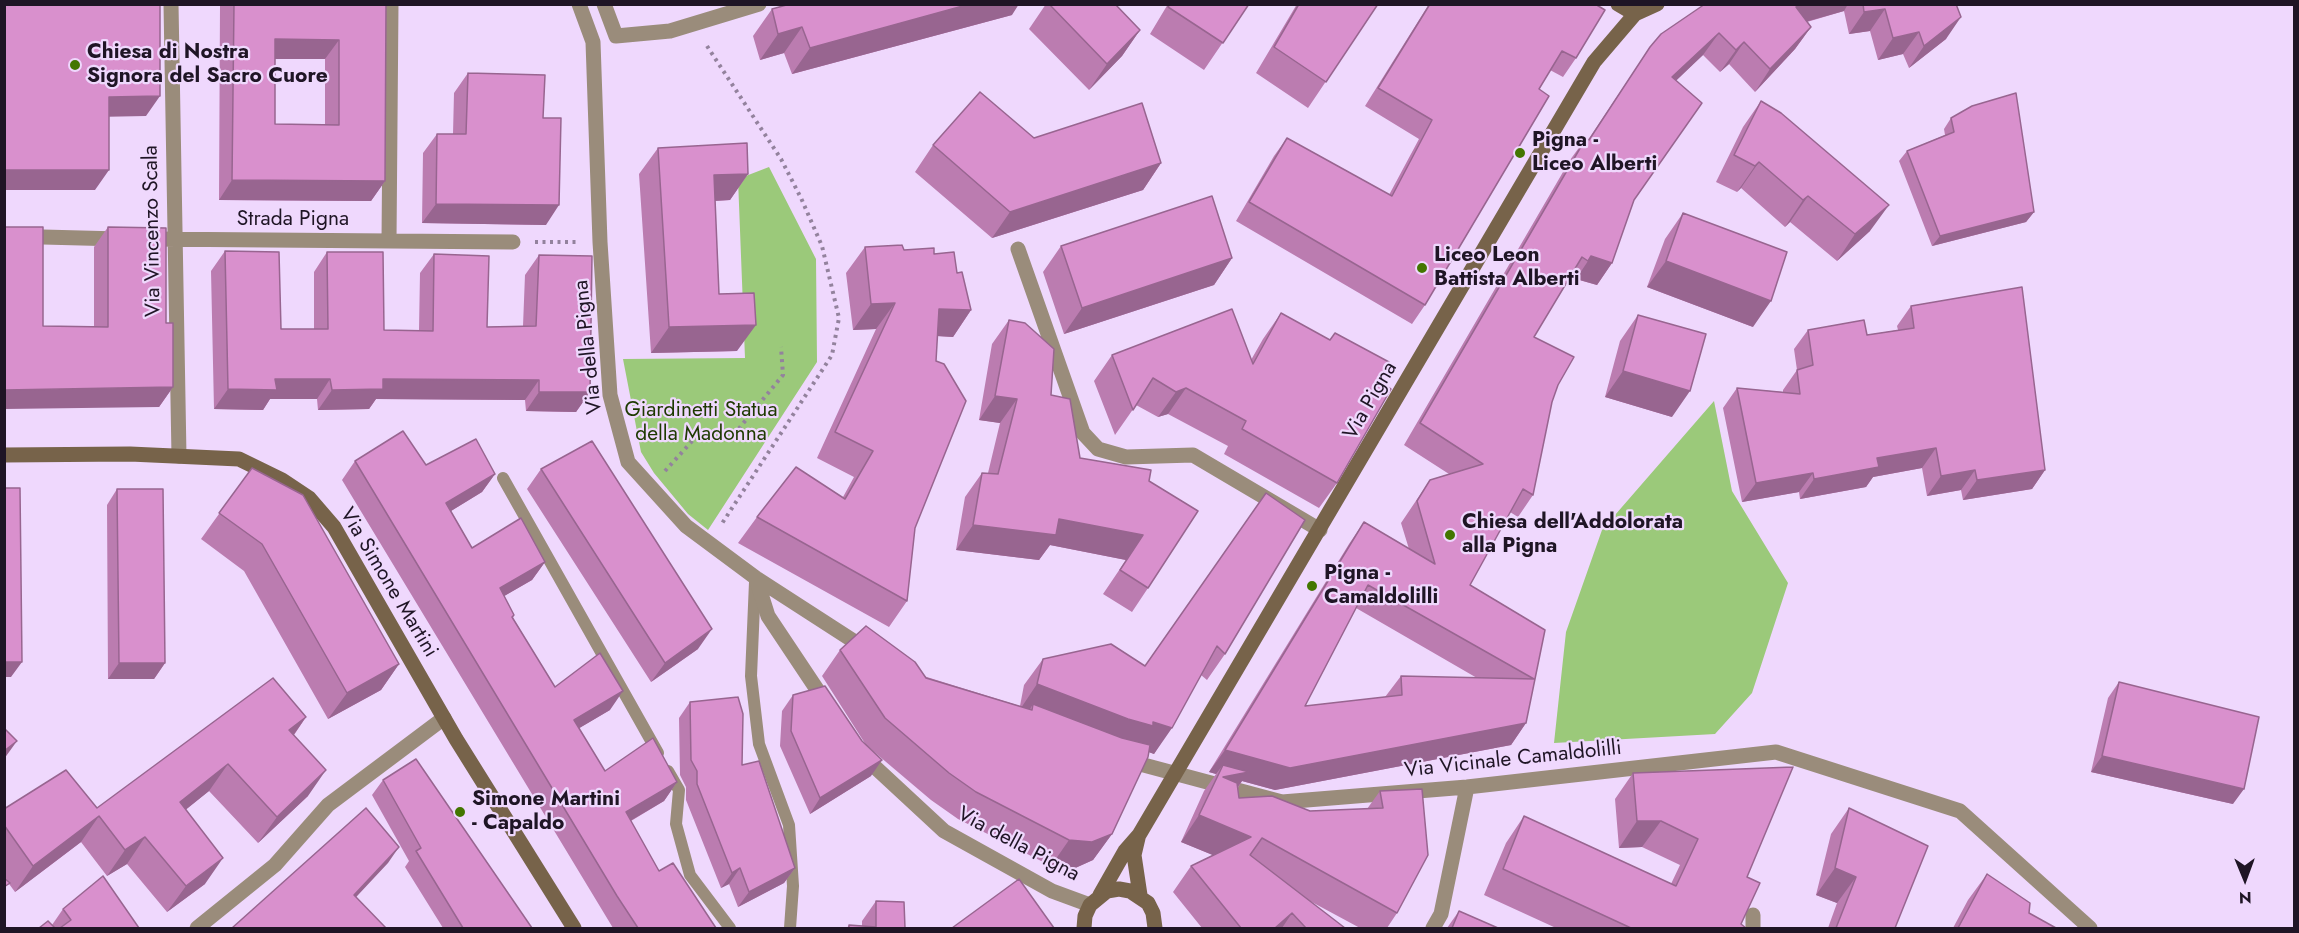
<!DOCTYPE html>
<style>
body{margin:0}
#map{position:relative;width:2299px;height:933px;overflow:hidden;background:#efd8fd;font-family:Jost,sans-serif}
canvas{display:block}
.frame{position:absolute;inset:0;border:6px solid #1f1525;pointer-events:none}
.north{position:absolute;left:2215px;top:849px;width:60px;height:60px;-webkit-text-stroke:4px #efd8fd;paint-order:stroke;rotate:179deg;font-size:16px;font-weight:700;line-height:24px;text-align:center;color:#1f1525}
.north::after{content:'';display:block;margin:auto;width:21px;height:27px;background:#1f1525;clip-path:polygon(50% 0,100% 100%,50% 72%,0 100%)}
</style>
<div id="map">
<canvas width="2299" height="933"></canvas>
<div class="frame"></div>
<div class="north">N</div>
</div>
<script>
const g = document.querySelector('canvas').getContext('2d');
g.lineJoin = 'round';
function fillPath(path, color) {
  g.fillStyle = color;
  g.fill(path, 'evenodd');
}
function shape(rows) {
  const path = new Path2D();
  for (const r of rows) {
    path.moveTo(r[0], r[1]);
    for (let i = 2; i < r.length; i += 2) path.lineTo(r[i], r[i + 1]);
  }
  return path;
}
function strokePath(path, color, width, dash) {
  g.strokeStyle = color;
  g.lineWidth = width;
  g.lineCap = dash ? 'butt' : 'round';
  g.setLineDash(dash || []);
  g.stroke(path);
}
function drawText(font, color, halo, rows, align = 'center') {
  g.font = font + ' Jost,sans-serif';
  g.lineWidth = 4.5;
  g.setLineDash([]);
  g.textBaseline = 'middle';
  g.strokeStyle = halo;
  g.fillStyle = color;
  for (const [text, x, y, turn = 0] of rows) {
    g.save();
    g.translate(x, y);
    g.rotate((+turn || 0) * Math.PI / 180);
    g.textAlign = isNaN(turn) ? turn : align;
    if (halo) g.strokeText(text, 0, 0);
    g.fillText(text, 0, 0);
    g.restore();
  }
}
const green = shape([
 [769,167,816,259,817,362,708,530,688,514,654,473,641,452,623,359,745,358,738,179],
 [1714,401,1732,491,1788,583,1752,693,1715,734,1554,743,1566,632,1602,530]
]);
const path = shape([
 [707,46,781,159,801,198,822,246,839,318,832,355,721,525],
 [535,242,578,242],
 [665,471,694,439,736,432,783,375,781,347]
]);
const lane = shape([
 [503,478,658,753],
 [755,582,751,676,759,744,789,825,793,886,790,928],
 [668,771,679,790,676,824,690,875,730,928]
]);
const street = shape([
 [171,4,179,456],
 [579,4,593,42,600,242,610,395,628,462,686,526,756,578,869,651],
 [604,4,616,36,670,31,759,4],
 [4,236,120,239],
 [147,239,513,242],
 [389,241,391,4],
 [1018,249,1083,433,1098,449,1126,457,1193,455,1320,530],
 [756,578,768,616,828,706],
 [862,755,944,831,1052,891,1090,905],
 [1125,760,1282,802,1467,787,1776,752,1960,811,2090,928],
 [197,928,275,865,328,805,444,718],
 [1433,928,1441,914,1467,787],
 [1753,928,1753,915]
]);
const secondary = shape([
 [1618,4,1635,14],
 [4,455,130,454,239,459,282,480,309,498,334,527,456,739,574,928],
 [1138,838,1134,855,1140,895],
 [1100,895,1125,851,1139,835,1594,62,1635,14,1657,4],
 [1084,928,1085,916,1090,905,1107,891,1119,889,1130,891,1148,903,1153,913,1155,928]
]);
const wall = shape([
 [222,4,386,4,385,181,371,201,219,200,220,6],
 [275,59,325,59,325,125,275,124],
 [1046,4,1115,4,1140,30,1122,56,1089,90,1029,29],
 [1168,4,1249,4,1204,70,1150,34],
 [1297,4,1378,4,1308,108,1256,73],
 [1429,4,1595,4,1576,58,1563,77,1550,70,1539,89,1425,305,1412,324,1236,221,1274,156,1287,138,1389,195,1419,139,1365,106],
 [1705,4,1956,4,1946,39,1909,68,1903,54,1878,60,1870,31,1849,34,1844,11,1807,22,1811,27,1795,49,1755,92,1729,64,1720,72,1703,55,1676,80,1612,263,1597,285,1576,279,1573,283,1568,280,1534,337,1558,385,1552,402,1533,495,1518,517,1510,512,1470,585,1545,630,1526,723,1511,745,1275,790,1242,781,1238,788,1239,798,1310,811,1367,809,1380,791,1422,789,1397,913,1387,928,1360,928,1308,900,1345,928,1202,928,1173,892,1191,866,1213,855,1181,842,1204,791,1216,774,1209,772,1349,544,1364,522,1409,549,1401,523,1430,480,1449,474,1404,445,1570,160,1586,138,1588,140,1650,47],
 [1356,608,1477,678,1401,676,1385,697,1305,706],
 [772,9,1012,15,792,74,784,53,760,60,753,36],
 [468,73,543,118,546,225,422,223,423,153,437,134,453,134,454,93],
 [1761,101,1870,231,1837,261,1790,222,1785,227,1741,188,1737,192,1716,182,1743,127],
 [1951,118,2034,212,2026,222,1932,246,1899,161,1907,151,1945,135,1944,129],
 [1034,138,1161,163,1143,190,992,238,915,172,933,145],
 [658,148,748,174,730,200,715,201,719,294,737,351,651,353,639,174],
 [1683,213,1753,327,1647,287,1665,239],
 [108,227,166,323,173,387,159,407,43,326,94,327,94,247],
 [1061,246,1232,258,1214,285,1064,334,1043,272],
 [865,247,934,254,957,273,971,310,953,337,937,336,915,528,907,601,889,627,738,543,757,517,843,497,854,477,817,458,876,329,853,330,846,273],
 [225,251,281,329,314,329,314,272,327,252,384,330,419,331,420,273,434,254,487,327,523,326,525,275,539,255,590,392,576,412,526,411,525,400,376,399,369,409,318,410,317,399,270,399,263,410,214,409,211,271],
 [1911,306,2045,470,2032,489,1963,500,1961,490,1927,496,1922,468,1873,477,1866,487,1800,499,1799,492,1742,502,1723,408,1737,388,1783,392,1783,390,1797,370,1794,349,1808,330,1867,335,1898,330,1897,326],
 [1281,313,1379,380,1337,483,1319,508,1224,454,1228,446,1168,414,1158,417,1136,405,1115,435,1094,381,1112,355,1251,360,1263,339],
 [1638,315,1672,417,1605,397,1620,341],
 [1009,320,1051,395,1080,458,1149,481,1148,588,1132,612,1103,594,1126,560,1050,545,1039,560,956,550,965,497,982,473,988,473,1000,423,979,420,992,344],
 [355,461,426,465,495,474,482,492,451,511,472,548,545,562,532,580,504,596,514,615,513,618,555,687,610,710,579,728,605,771,677,782,664,801,631,821,659,871,716,928,613,928,342,480],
 [252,468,399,664,381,690,328,719,244,571,201,539],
 [541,469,698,649,651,682,527,489],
 [117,489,165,663,154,679,108,679,107,505],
 [1266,493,1225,654,1207,680,1201,675,1154,754,1149,752,1112,834,1093,860,1073,869,1051,866,958,819,931,800,866,745,822,676,840,650,1020,706,1024,685,1043,659,1145,666],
 [2119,682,2233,804,2091,772,2108,698],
 [793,695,862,741,871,776,810,814,780,746,782,711],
 [690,702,742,765,795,868,784,883,738,907,729,884,721,888,686,800,686,787,680,775,679,718],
 [306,717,294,735,308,796,258,843,209,791,186,809,205,884,167,912,127,864,107,876,81,842,15,892,4,877,4,809,97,808],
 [1633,773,1747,877,1741,924,1746,928,1556,928,1484,895,1506,843,1524,816,1671,884,1680,865,1642,847,1619,848,1615,799],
 [383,780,532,928,443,928,405,867,409,861,372,795],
 [1849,808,1895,928,1828,928,1837,903,1816,895,1831,834],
 [1987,874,2029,913,2056,928,1953,928,1968,900],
 [876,901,905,928,847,928,849,925,862,926,862,921],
 [63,909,139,928,39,928,52,925],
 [1459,911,1498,928,1447,928]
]);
const shadedWall = shape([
 [970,4,1019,4,1012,15,792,74,810,48],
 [1805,4,1848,4,1844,11,1780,29,1796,7],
 [1885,9,1870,31,1849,34,1864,12],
 [1961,17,1946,39,1909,68,1924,46],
 [802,27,784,53,760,60,778,34],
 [1811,27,1795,49,1755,92,1770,69],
 [1140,30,1122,56,1089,90,1107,64],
 [1919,32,1903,54,1878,60,1893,38],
 [1719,33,1703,55,1657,99,1672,77],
 [275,39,339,40,325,59,261,59],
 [1744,42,1729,64,1720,72,1736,50],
 [160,96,146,116,95,117,109,97],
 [1759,162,1741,188,1737,192,1755,166],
 [1161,163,1143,190,992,238,1010,212],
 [4,170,109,170,95,190,4,190],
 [748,174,730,200,695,202,714,175],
 [232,180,385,181,371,201,219,200],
 [1808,196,1790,222,1785,227,1803,200],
 [436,204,559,205,546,225,422,223],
 [1889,205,1870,231,1837,261,1855,234],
 [2034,212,2026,222,1932,246,1940,236],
 [1591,256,1612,263,1597,285,1576,279,1588,261],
 [1232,258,1214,285,1064,334,1082,308],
 [1666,261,1771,301,1753,327,1647,287],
 [895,303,876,329,853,330,871,304],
 [939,309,971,310,953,337,921,335],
 [756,325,737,351,651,353,669,327],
 [1623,371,1690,391,1672,417,1605,397],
 [275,379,330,379,317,399,270,399,263,410,214,409,228,389],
 [383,379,539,380,525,400,376,399,369,409,318,410,332,390],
 [173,387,159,407,4,409,4,390],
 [1186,388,1168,414,1158,417,1176,392],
 [539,392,590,392,576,412,526,411],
 [995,396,1017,399,1000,423,979,420],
 [1936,448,1922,468,1873,477,1866,487,1800,499,1814,479,1877,458],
 [1975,470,1961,490,1927,496,1941,476],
 [2045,470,2032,489,1963,500,1977,480],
 [1813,473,1799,492,1742,502,1756,483],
 [495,474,482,492,433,522,446,503],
 [1059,519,1143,535,1126,560,1050,545,1039,560,956,550,973,525],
 [545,562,532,580,487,606,500,588],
 [712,629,698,649,651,682,665,663],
 [4,662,22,662,11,677,4,677],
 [119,663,165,663,154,679,108,679],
 [399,664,381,690,328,719,347,693],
 [1037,684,1153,722,1172,728,1154,754,1032,710,1033,704,1027,714,1019,711],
 [623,691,610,710,561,739,574,720],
 [306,717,288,743,289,730],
 [1526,723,1511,745,1275,790,1242,781,1230,798,1223,777,1223,765,1216,774,1209,772,1225,750],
 [17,741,4,759,4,751],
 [2102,756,2244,789,2233,804,2091,772],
 [882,760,871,776,810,814,820,798],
 [228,764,209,791,162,829,180,802],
 [326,770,308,796,258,843,277,817],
 [677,782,664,801,613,831,626,812],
 [1199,815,1251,837,1232,863,1181,842],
 [99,816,81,842,15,892,33,866],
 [1637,821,1661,821,1642,847,1619,848],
 [1112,834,1093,860,1073,869,1051,866,1069,840],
 [145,837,127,864,107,876,125,850],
 [399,847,388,863,344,910,354,895],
 [223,858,205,884,167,912,186,886],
 [740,868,729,884,721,888,732,873],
 [795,868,784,883,738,907,749,892],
 [1835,868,1856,877,1837,903,1816,895],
 [1292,913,1282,928,1275,928]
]);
const building = shape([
 [4,4,160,4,160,96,109,97,109,170,4,170,4,4],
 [234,4,386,4,385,181,232,180,234,4],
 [275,39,339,40,339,125,275,124,275,39],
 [790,4,970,4,810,48,802,27,778,34,772,9,790,4],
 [1049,4,1115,4,1140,30,1107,64,1049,4],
 [1170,4,1249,4,1223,43,1168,7,1170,4],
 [1299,4,1378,4,1326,82,1274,47,1299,4],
 [1430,4,1595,4,1605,10,1576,58,1562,51,1539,89,1549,96,1425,305,1249,202,1287,138,1392,196,1432,120,1378,88,1430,4],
 [1705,4,1805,4,1796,7,1811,27,1770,69,1744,42,1736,50,1719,33,1672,77,1702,103,1634,200,1612,263,1591,256,1588,261,1582,257,1534,337,1574,357,1558,385,1552,402,1533,495,1523,489,1470,585,1545,630,1526,723,1290,768,1225,750,1364,522,1435,564,1417,501,1430,480,1483,464,1420,423,1586,138,1589,140,1650,47,1661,34,1705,4],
 [1368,585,1534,679,1401,676,1402,695,1305,706,1368,585],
 [1863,4,1956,4,1961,17,1924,46,1919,32,1893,38,1885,9,1864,12,1863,4],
 [468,73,545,75,543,118,561,118,559,205,436,204,437,134,466,134,468,73],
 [980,92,1034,138,1142,103,1161,163,1010,212,933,145,980,92],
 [2016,93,2034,212,1940,236,1907,151,1954,132,1951,118,1972,106,2016,93],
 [1761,101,1781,113,1889,205,1855,234,1808,196,1803,200,1759,162,1755,166,1734,155,1761,101],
 [747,143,748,174,714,175,719,294,754,293,756,325,669,327,658,148,747,143],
 [1212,196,1232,258,1082,308,1061,246,1212,196],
 [1683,213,1787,252,1771,301,1666,261,1683,213],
 [4,227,43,227,43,326,108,327,108,227,166,228,166,323,173,323,173,387,4,390,4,227],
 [902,245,904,250,934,248,934,254,954,252,957,273,962,272,971,310,939,309,936,361,944,364,966,401,915,528,907,601,757,517,796,467,845,499,873,451,835,432,895,303,871,304,865,247,902,245],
 [225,251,279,252,281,329,328,329,327,252,383,252,384,330,433,331,434,254,489,256,487,327,536,326,539,255,592,256,590,392,539,392,539,380,383,379,383,389,332,390,330,379,275,379,277,390,228,389,225,251],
 [2022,287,2045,470,1977,480,1975,470,1941,476,1936,448,1877,458,1879,467,1814,479,1813,473,1756,483,1737,388,1800,394,1797,370,1813,365,1808,330,1864,320,1867,335,1914,328,1911,306,2022,287],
 [1232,309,1253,364,1281,313,1330,340,1335,333,1389,362,1379,380,1391,389,1337,483,1242,429,1246,421,1186,388,1176,392,1153,378,1133,410,1112,355,1232,309],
 [1638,315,1706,334,1690,391,1623,371,1638,315],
 [1009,320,1025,323,1054,349,1051,395,1070,399,1080,458,1151,470,1149,481,1198,511,1148,588,1120,570,1143,535,1059,519,1056,535,973,525,982,473,998,474,1017,399,995,396,1009,320],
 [403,431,426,465,476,439,495,474,446,503,472,548,521,518,545,562,500,588,514,615,512,617,555,687,600,653,623,691,574,720,605,771,653,738,677,782,626,812,659,871,673,863,716,928,638,928,617,896,355,461,403,431],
 [592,441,712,629,665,663,541,469,592,441],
 [252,468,303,495,399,664,347,693,262,544,219,513,252,468],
 [4,488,20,488,22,662,4,662,4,488],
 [117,489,163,489,165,663,119,663,117,489],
 [1266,493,1305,520,1225,654,1217,646,1172,728,1153,722,1153,726,1128,719,1037,684,1043,659,1111,644,1145,666,1266,493],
 [866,626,915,662,926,678,1032,710,1033,704,1122,738,1150,745,1148,757,1112,834,1092,842,1069,840,976,792,949,773,885,718,840,650,866,626],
 [273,678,306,717,289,730,326,770,277,817,228,764,180,802,223,858,186,886,145,837,125,850,99,816,33,866,4,825,4,809,66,770,97,808,273,678],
 [2119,682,2259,717,2244,789,2102,756,2119,682],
 [825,686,862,741,882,760,820,798,791,731,793,695,825,686],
 [738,697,743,714,742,765,759,761,795,868,749,892,740,868,732,873,697,784,697,771,691,760,690,702,738,697],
 [4,728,17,741,4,751,4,728],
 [416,759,532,928,463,928,416,851,421,848,383,780,416,759],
 [1223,765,1249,772,1223,777,1237,783,1239,798,1272,796,1310,811,1383,808,1380,791,1422,789,1428,855,1397,913,1262,838,1250,855,1345,928,1306,928,1292,913,1275,928,1241,928,1191,866,1251,837,1199,815,1223,765],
 [1793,767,1747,877,1760,883,1741,924,1746,928,1631,928,1503,869,1524,816,1676,886,1698,839,1661,821,1637,821,1633,773,1793,767],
 [366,808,399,847,354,895,386,928,232,928,366,808],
 [1849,808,1928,846,1895,928,1836,928,1856,877,1835,868,1849,808],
 [1987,874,2030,903,2029,913,2056,928,1958,928,1987,874],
 [103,876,139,928,60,928,71,920,63,909,103,876],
 [4,878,10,883,4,887,4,878],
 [1019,879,1054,928,952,928,1019,879],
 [876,901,904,902,905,928,849,928,849,925,876,927,876,901],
 [1459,911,1498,928,1452,928,1459,911],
 [48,921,55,928,39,928,48,921]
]);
const markers = [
 [75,65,6,"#437600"],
 [1520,153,6,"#437600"],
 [1422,268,6,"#437600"],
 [1450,535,6,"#437600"],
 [1312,586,6,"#437600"],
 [460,812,6,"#437600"]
];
const poiNames = [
 ["Chiesa di Nostra",87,53],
 ["Signora del Sacro Cuore",87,77],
 ["Pigna -",1532,141],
 ["Liceo Alberti",1532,165],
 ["Liceo Leon",1434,256],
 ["Battista Alberti",1434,280],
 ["Chiesa dell'Addolorata",1462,523],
 ["alla Pigna",1462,547],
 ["Pigna -",1324,574],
 ["Camaldolilli",1324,598],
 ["Simone Martini",472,800],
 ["- Capaldo",472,824]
];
const streetNames = [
 ["Strada Pigna",293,220],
 ["Via Vincenzo Scala",153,231,-91],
 ["Via della Pigna",589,347,-96],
 ["Via Pigna",1371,401,-60],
 ["Via Simone Martini",388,583,59],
 ["Via Vicinale Camaldolilli",1513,760,-6],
 ["Via della Pigna",1018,845,28]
];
const parkNames = [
 ["Giardinetti Statua",701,411],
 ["della Madonna",701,435]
];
fillPath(green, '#9bc97a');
strokePath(path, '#93829d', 4, [3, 4.5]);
strokePath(lane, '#9a8c7b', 12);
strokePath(street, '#9a8c7b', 15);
strokePath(secondary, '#77634a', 15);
fillPath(wall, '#bb7cb0');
fillPath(shadedWall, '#986590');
fillPath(building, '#d990cd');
strokePath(building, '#986590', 1.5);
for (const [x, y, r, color] of markers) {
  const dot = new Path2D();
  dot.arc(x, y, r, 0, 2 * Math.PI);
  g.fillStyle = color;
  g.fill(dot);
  strokePath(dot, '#efd8fd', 2);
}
drawText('bold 21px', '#1f1525', '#efd8fd', poiNames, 'left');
drawText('21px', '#1f1525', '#efd8fd', streetNames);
drawText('21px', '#1d3900', '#efd8fd', parkNames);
</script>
